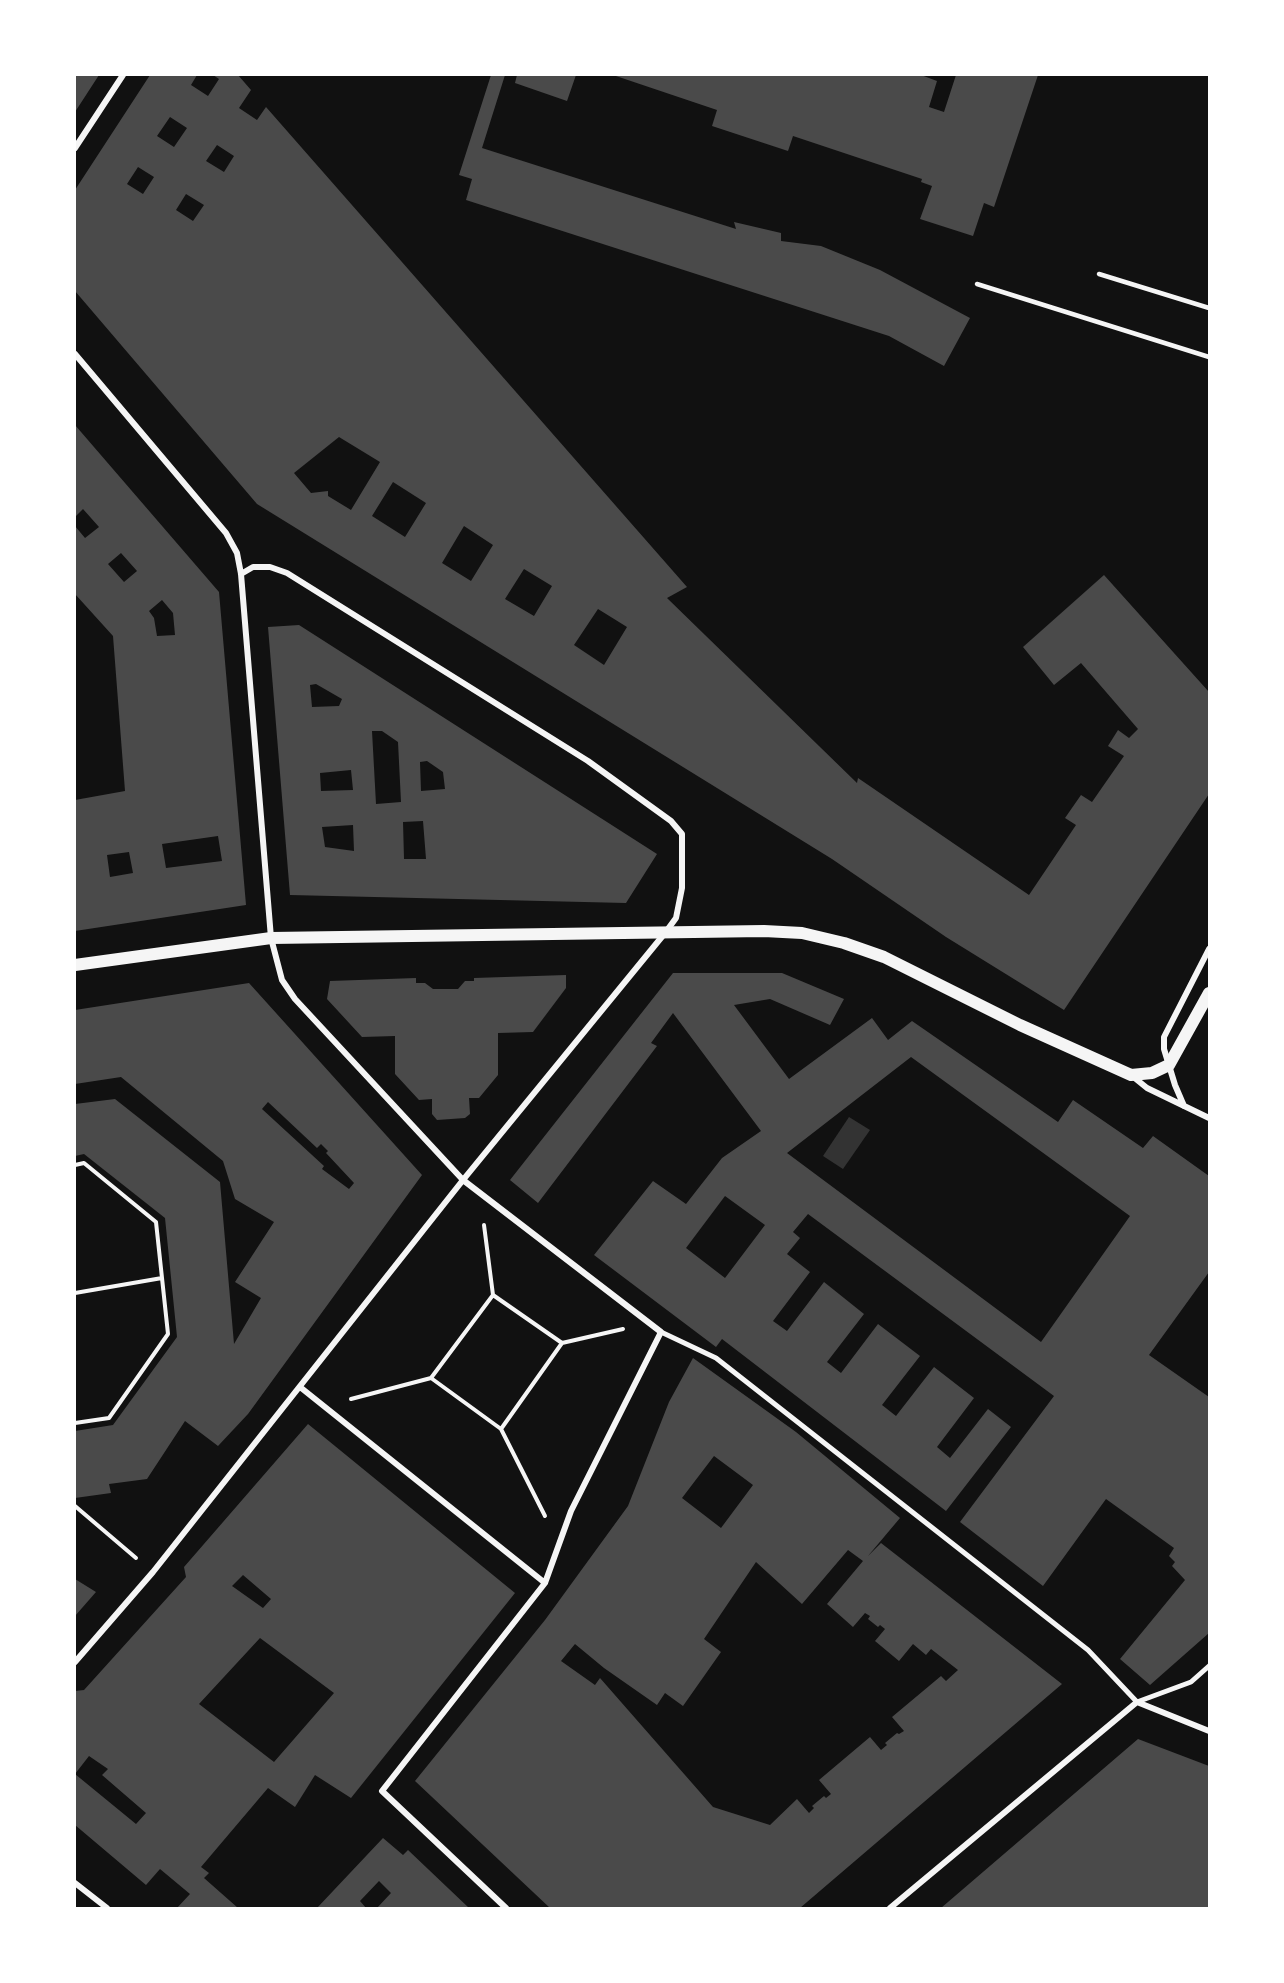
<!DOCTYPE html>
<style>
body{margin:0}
#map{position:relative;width:1284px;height:1983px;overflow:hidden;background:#111;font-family:"Exo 2",sans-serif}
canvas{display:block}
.frame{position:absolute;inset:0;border:76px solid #fff;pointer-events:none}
</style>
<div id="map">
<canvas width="1284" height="1983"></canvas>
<div class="frame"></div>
</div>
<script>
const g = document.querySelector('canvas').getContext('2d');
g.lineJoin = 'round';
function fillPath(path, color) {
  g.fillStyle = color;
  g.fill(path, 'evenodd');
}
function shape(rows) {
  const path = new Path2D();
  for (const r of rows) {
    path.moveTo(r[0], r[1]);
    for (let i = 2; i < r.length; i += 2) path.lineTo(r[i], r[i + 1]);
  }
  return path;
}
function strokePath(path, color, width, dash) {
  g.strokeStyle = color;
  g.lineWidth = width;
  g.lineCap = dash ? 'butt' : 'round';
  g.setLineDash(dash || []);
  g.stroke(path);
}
const water = shape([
 [849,1117,870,1130,843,1169,823,1156]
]);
const building = shape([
 [75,75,99,75,75,112],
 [150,75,197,75,191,85,208,96,219,79,213,75,238,75,251,90,239,108,257,120,266,107,687,587,667,598,857,783,858,778,1029,895,1076,825,1065,818,1081,795,1092,802,1124,756,1108,746,1118,730,1129,738,1138,729,1081,663,1054,685,1023,647,1104,575,1209,692,1209,794,1064,1010,946,937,832,859,257,504,75,291,75,190],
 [170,117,187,128,174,147,157,136],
 [217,145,234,156,224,172,206,161],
 [138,167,154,177,143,194,127,184],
 [186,194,204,205,193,221,176,210],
 [339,437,380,462,351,510,328,496,328,491,311,493,294,473],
 [393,482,426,503,405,537,372,516],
 [464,526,493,545,471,581,442,563],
 [524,569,552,586,534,616,505,599],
 [598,609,627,627,604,665,574,645],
 [491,75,505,75,482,148,736,229,734,222,781,233,781,241,821,246,880,270,970,318,944,366,889,336,466,200,472,179,459,175],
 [517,75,576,75,567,101,515,83],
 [613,75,921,75,937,81,929,107,944,112,956,75,1038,75,994,207,984,203,973,236,920,219,932,186,921,182,922,179,793,136,788,151,712,126,717,110],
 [75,425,219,592,246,905,75,931,75,800,125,791,113,636,75,594,75,526,85,538,99,527,83,509,75,517],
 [121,553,137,571,124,582,108,564],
 [162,600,173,613,175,635,157,636,154,618,149,611],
 [218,836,222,861,166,868,162,844],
 [129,852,133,873,110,877,107,855],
 [299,625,657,854,626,903,290,895,268,627],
 [316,684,342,699,339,706,312,707,310,685],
 [372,731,382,731,398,742,401,802,376,804],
 [427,761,443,772,445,789,421,791,420,762],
 [351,770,353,790,321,791,320,773],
 [423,821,426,859,404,859,403,822],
 [353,825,354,851,325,847,322,827],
 [673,973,782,973,844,999,830,1025,770,999,734,1005,789,1079,872,1018,888,1040,912,1021,1058,1122,1073,1100,1143,1148,1153,1136,1209,1176,1209,1272,1149,1355,1209,1397,1209,1633,1150,1685,1120,1659,1185,1580,1172,1566,1175,1562,1169,1556,1174,1548,1106,1499,1043,1586,960,1522,1054,1396,808,1214,793,1232,800,1238,787,1254,810,1272,773,1321,787,1331,824,1282,864,1314,827,1362,841,1373,878,1324,920,1356,882,1405,896,1416,934,1367,974,1398,937,1447,950,1458,988,1409,1011,1427,946,1511,722,1339,716,1347,594,1255,653,1181,686,1204,722,1158,761,1131,673,1013,651,1043,657,1046,538,1203,510,1180],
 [911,1057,1130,1216,1041,1342,787,1153],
 [725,1196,765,1225,725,1278,686,1248],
 [566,975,566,988,533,1032,498,1033,498,1075,479,1098,469,1098,470,1114,465,1118,437,1120,432,1114,432,1099,419,1100,395,1074,395,1036,362,1037,327,999,330,981,416,978,416,983,425,983,433,989,458,989,465,981,474,981,474,978],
 [249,983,422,1175,248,1414,218,1446,185,1421,147,1479,109,1484,111,1493,75,1498,75,1431,113,1425,177,1337,165,1218,84,1154,75,1156,75,1104,115,1099,220,1182,234,1344,261,1298,235,1282,274,1222,235,1199,223,1161,121,1077,75,1084,75,1010],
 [268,1102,317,1148,321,1144,328,1151,326,1153,354,1183,349,1189,322,1169,324,1166,262,1109],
 [693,1358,796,1432,900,1518,868,1556,881,1543,1062,1684,800,1908,550,1908,415,1781,545,1620,628,1506,669,1402],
 [714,1456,753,1485,721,1528,682,1498],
 [848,1550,863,1561,827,1604,853,1627,865,1613,870,1616,868,1619,878,1627,880,1625,885,1629,875,1641,899,1661,913,1644,926,1655,931,1649,958,1670,946,1681,941,1676,892,1717,904,1731,899,1734,897,1733,885,1743,887,1745,881,1750,870,1737,819,1780,831,1794,826,1798,824,1796,812,1806,814,1808,809,1813,797,1799,770,1825,713,1807,600,1678,595,1685,561,1661,575,1644,604,1668,657,1705,665,1693,683,1706,721,1652,704,1639,756,1562,802,1604],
 [308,1424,515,1593,351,1798,315,1775,295,1807,268,1788,201,1867,209,1873,204,1878,238,1908,177,1908,190,1894,160,1869,146,1885,75,1825,75,1774,136,1824,146,1813,102,1775,108,1769,89,1756,75,1774,75,1691,84,1690,186,1577,184,1567],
 [243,1575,271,1599,263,1608,232,1586],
 [260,1638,334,1693,274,1762,199,1704],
 [75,1579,96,1592,75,1616],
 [1138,1739,1209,1766,1209,1908,941,1908],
 [383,1838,403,1855,408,1850,469,1908,377,1908,391,1893,379,1881,360,1901,366,1908,317,1908]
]);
const path = shape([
 [75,1165,84,1163,156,1222,168,1334,109,1418,75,1423],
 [484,1225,493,1295,562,1343],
 [75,1293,162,1278],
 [493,1295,431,1378,501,1429],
 [351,1399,431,1378],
 [75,1506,136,1558],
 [545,1516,501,1429,562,1343,623,1329]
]);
const service = shape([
 [1099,274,1209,308],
 [977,284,1209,357]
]);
const pedestrian = shape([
 [661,1332,716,1358,1088,1650,1137,1702,1191,1682,1209,1666]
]);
const minor = shape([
 [75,148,123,75],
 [75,354,226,533,237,553,241,574,271,938,282,980,295,999,463,1180,661,1332,571,1511,545,1583,382,1791,506,1908],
 [1131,1075,1147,1088,1209,1118],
 [1184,1106,1175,1085,1164,1049,1164,1037,1209,949],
 [300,1387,545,1583],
 [75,1662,153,1572,463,1180,665,933,676,918,682,888,682,834,671,821,588,761,287,573,270,567,253,567,241,574],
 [75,1883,107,1908],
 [890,1908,1137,1702,1209,1731]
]);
const secondary = shape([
 [75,965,271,938,764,931,802,933,844,943,884,957,1020,1025,1131,1075,1152,1073,1169,1065,1209,993]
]);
fillPath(water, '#333');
fillPath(building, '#4a4a4a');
strokePath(path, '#f5f5f5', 4);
strokePath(service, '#f5f5f5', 4.5);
strokePath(pedestrian, '#f5f5f5', 5);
strokePath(minor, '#f5f5f5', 6);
strokePath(secondary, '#f5f5f5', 12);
</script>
